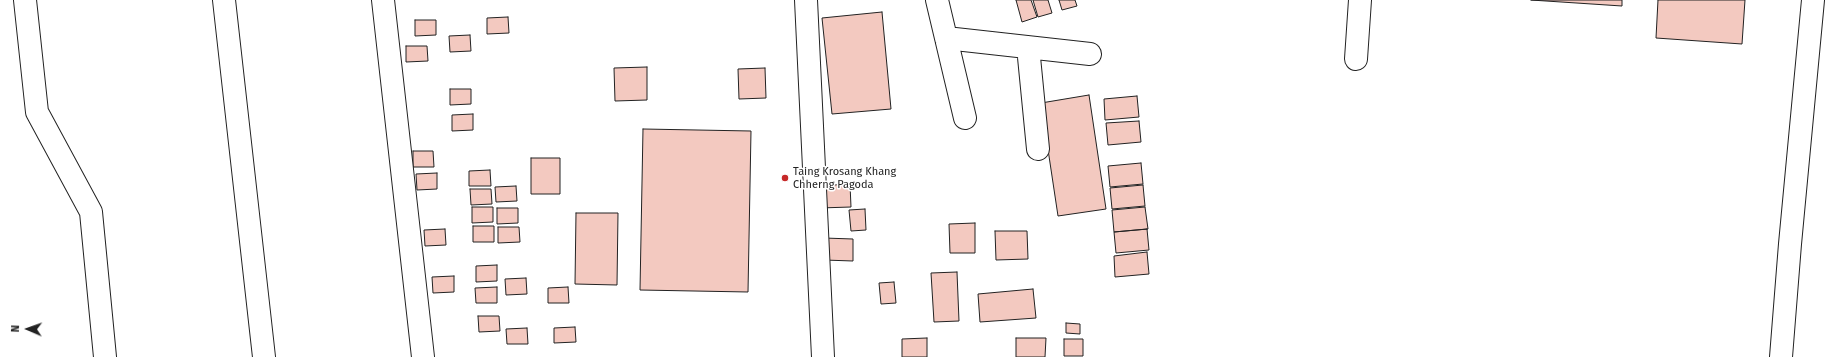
<!DOCTYPE html>
<style>
body{margin:0}
#map{position:relative;width:1843px;height:357px;overflow:hidden;background:#fff;font-family:"Fira Sans",sans-serif}
canvas{display:block}
.north{position:absolute;left:8px;top:309px;width:40px;height:40px;-webkit-text-stroke:3px #fff;paint-order:stroke;rotate:272deg;font-size:11px;font-weight:700;line-height:16px;text-align:center;color:#222}
.north::after{content:'';display:block;margin:auto;width:14px;height:18px;background:#222;clip-path:polygon(50% 0,100% 100%,50% 72%,0 100%)}
</style>
<div id="map">
<canvas width="1843" height="357"></canvas>
<div class="north">N</div>
</div>
<script>
const g = document.querySelector('canvas').getContext('2d');
g.lineJoin = 'round';
function fillPath(path, color) {
  g.fillStyle = color;
  g.fill(path, 'evenodd');
}
function shape(rows) {
  const path = new Path2D();
  for (const r of rows) {
    path.moveTo(r[0], r[1]);
    for (let i = 2; i < r.length; i += 2) path.lineTo(r[i], r[i + 1]);
  }
  return path;
}
function strokePath(path, color, width, dash) {
  g.strokeStyle = color;
  g.lineWidth = width;
  g.lineCap = dash ? 'butt' : 'round';
  g.setLineDash(dash || []);
  g.stroke(path);
}
function drawText(font, color, halo, rows, align = 'center') {
  g.font = font + ' "Fira Sans",sans-serif';
  g.lineWidth = 3;
  g.setLineDash([]);
  g.textBaseline = 'middle';
  g.strokeStyle = halo;
  g.fillStyle = color;
  for (const [text, x, y, turn = 0] of rows) {
    g.save();
    g.translate(x, y);
    g.rotate((+turn || 0) * Math.PI / 180);
    g.textAlign = isNaN(turn) ? turn : align;
    if (halo) g.strokeText(text, 0, 0);
    g.fillText(text, 0, 0);
    g.restore();
  }
}
const building = shape([
 [1016,0,1031,0,1037,17,1022,22,1016,0],
 [1033,0,1048,0,1052,13,1038,17,1033,0],
 [1059,0,1075,0,1077,6,1062,10,1059,0],
 [1531,0,1622,0,1622,6,1531,0],
 [1658,0,1745,0,1742,44,1656,38,1658,0],
 [882,12,891,109,832,114,822,18,882,12],
 [508,17,509,33,487,34,487,18,508,17],
 [415,20,436,20,436,35,415,36,415,20],
 [470,35,471,51,450,52,449,36,470,35],
 [406,46,427,46,428,61,406,62,406,46],
 [647,67,647,100,615,101,614,68,647,67],
 [765,68,766,98,739,99,738,69,765,68],
 [450,89,471,89,471,104,450,105,450,89],
 [1089,95,1106,209,1058,216,1041,103,1089,95],
 [1137,96,1139,117,1105,120,1104,99,1137,96],
 [473,114,473,130,452,131,452,115,473,114],
 [1139,121,1141,142,1108,145,1106,123,1139,121],
 [643,129,751,131,748,292,640,290,643,129],
 [413,151,433,151,434,167,413,167,413,151],
 [531,158,560,158,560,194,531,194,531,158],
 [1141,163,1143,184,1110,187,1108,166,1141,163],
 [490,170,491,186,469,186,469,171,490,170],
 [437,173,437,189,417,190,416,174,437,173],
 [850,184,851,207,819,208,818,186,850,184],
 [1143,185,1145,206,1112,209,1110,188,1143,185],
 [516,186,517,201,496,202,495,187,516,186],
 [470,189,491,189,492,204,471,205,470,189],
 [472,207,493,207,493,222,472,223,472,207],
 [1145,207,1148,229,1114,232,1112,210,1145,207],
 [497,208,518,208,518,223,497,224,497,208],
 [865,209,866,230,851,231,849,210,865,209],
 [576,213,618,213,617,285,575,284,576,213],
 [975,223,975,253,950,253,949,224,975,223],
 [473,226,494,226,494,242,473,242,473,226],
 [498,227,519,227,520,242,498,243,498,227],
 [445,229,446,245,425,246,424,230,445,229],
 [1147,229,1149,250,1116,253,1114,232,1147,229],
 [995,231,1027,231,1028,259,996,260,995,231],
 [824,238,853,239,853,261,824,260,824,238],
 [1147,252,1149,274,1115,277,1114,256,1147,252],
 [497,265,497,281,476,282,476,266,497,265],
 [957,272,959,321,934,322,931,273,957,272],
 [454,276,454,292,433,293,432,277,454,276],
 [526,278,527,294,506,295,505,279,526,278],
 [894,282,896,303,881,304,879,283,894,282],
 [497,287,497,303,476,303,475,288,497,287],
 [568,287,569,303,548,303,548,288,568,287],
 [1033,289,1036,318,980,322,978,294,1033,289],
 [478,316,499,316,500,331,479,332,478,316],
 [1066,323,1080,324,1080,334,1066,333,1066,323],
 [575,327,576,342,554,343,554,328,575,327],
 [527,328,528,344,507,344,506,329,527,328],
 [927,338,927,357,902,357,902,339,927,338],
 [1016,338,1046,338,1045,357,1016,357,1016,338],
 [1064,339,1083,339,1083,356,1064,356,1064,339]
]);
const minor = shape([
 [25,0,37,112,91,212,105,357],
 [224,0,264,357],
 [383,0,423,357],
 [806,0,823,357],
 [937,0,965,118],
 [946,38,1090,54],
 [1028,47,1038,149],
 [1356,59,1360,0],
 [1781,357,1790,244,1813,0]
]);
const markers = [
 [785,178,4,"#c62828"]
];
const poiNames = [
 ["Taing Krosang Khang",793,172],
 ["Chherng Pagoda",793,185]
];
fillPath(building, '#f3c9c0');
strokePath(building, '#222', 1);
strokePath(minor, '#222', 24);
strokePath(minor, '#fff', 22);
for (const [x, y, r, color] of markers) {
  const dot = new Path2D();
  dot.arc(x, y, r, 0, 2 * Math.PI);
  g.fillStyle = color;
  g.fill(dot);
  strokePath(dot, '#fff', 1.5);
}
drawText('11px', '#222', '#fff', poiNames, 'left');
</script>
